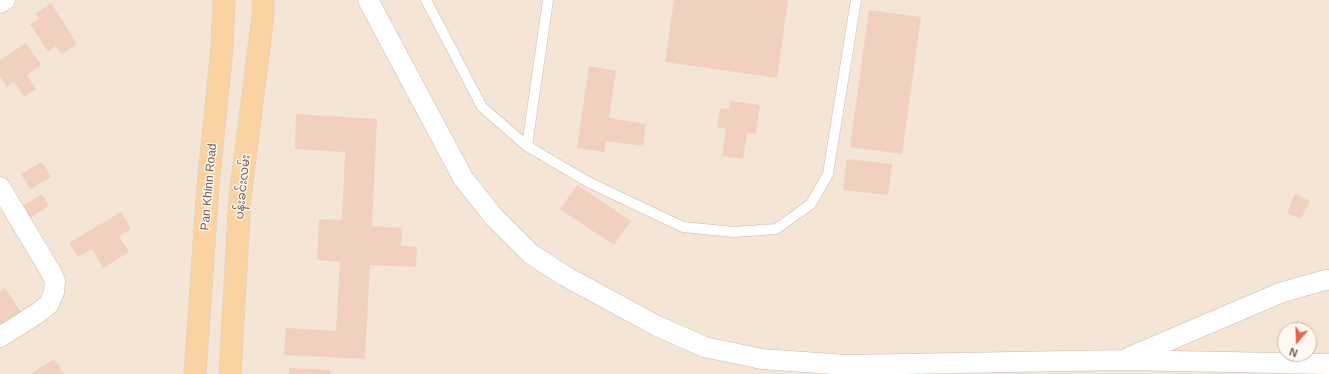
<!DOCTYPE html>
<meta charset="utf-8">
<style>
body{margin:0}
#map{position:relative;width:1329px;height:374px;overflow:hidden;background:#fdf3e9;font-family:Helvetica,sans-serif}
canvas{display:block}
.north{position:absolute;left:1277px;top:322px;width:40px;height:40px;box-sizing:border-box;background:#fff8f0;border:1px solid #c9b8ae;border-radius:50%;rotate:199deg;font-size:11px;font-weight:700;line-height:16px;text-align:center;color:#78584c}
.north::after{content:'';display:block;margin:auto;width:14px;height:18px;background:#e6644f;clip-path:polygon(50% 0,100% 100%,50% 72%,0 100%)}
</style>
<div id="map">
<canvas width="1329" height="374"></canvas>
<div class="north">N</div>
</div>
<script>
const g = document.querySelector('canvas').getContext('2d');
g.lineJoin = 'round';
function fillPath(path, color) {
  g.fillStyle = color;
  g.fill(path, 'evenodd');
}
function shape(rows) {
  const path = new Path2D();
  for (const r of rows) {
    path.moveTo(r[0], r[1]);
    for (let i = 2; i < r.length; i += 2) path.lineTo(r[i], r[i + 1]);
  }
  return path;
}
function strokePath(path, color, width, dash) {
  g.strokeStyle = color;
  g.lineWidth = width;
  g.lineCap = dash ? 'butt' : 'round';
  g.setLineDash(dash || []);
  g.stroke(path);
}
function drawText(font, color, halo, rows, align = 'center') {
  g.font = font + ' Helvetica,"Noto Sans Myanmar",sans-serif';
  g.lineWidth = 3;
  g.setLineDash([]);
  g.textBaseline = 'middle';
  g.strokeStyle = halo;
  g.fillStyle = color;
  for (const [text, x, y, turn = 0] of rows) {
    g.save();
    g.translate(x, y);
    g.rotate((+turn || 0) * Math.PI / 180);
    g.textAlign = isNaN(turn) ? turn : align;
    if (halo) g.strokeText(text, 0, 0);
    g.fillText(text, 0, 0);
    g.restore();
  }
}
const residential = shape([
 [0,0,1329,0,1329,374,0,374],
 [1285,330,1309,330,1309,354,1285,354]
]);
const building = shape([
 [674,0,788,0,777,78,665,62],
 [51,3,77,44,61,54,56,46,48,52,30,24,39,19,36,13],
 [869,10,921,17,902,154,850,147],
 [26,43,41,65,27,75,36,89,24,97,14,82,7,87,0,76,0,60],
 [589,66,616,71,609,118,646,124,643,146,606,141,604,152,577,148],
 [730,101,760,105,756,134,747,133,743,159,722,156,726,129,717,127,720,108,729,109],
 [296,114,377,119,372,226,402,228,401,246,417,247,416,267,370,265,365,359,284,355,286,328,336,331,340,262,317,260,319,219,342,220,345,152,295,149],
 [847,159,892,164,888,195,843,190],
 [42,162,51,177,30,189,21,174],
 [577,185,631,221,614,245,560,209],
 [42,194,49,206,29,218,21,207],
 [1295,194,1310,201,1301,219,1287,213],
 [121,212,131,229,119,236,129,252,103,268,92,249,78,257,69,243],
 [5,288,21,312,0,326,0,291],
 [54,359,64,374,31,374],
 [289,368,330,370,330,374,289,374]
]);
const lane = shape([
 [426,0,482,107,527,146,588,182,683,227,734,232,776,229,811,204,828,174,856,0],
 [527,146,548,0]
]);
const street = shape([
 [368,0,463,178,494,217,531,254,565,276,657,326,705,347,762,359,846,365,1124,360,1329,364],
 [0,3,5,0],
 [0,187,51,272,55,281,54,292,49,304,38,313,0,337],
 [1130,357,1280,293,1325,280,1329,280]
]);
const primary = shape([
 [195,374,208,186,222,48,224,0],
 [230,374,240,197,263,16,263,0]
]);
const streetNames = [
 ["Pan Khinn Road",209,187,-85],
 ["ပန်းခင်းလမ်း",243,187,-84]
];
fillPath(residential, '#f4e5d7');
fillPath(building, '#f2d0c0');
strokePath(lane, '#cfbaae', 11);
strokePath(street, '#cfbaae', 21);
strokePath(primary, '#d9d0cd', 23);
strokePath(lane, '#fff', 10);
strokePath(street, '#fff', 20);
strokePath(primary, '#fbd3a2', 22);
drawText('12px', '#78584c', '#fff8f0', streetNames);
</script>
